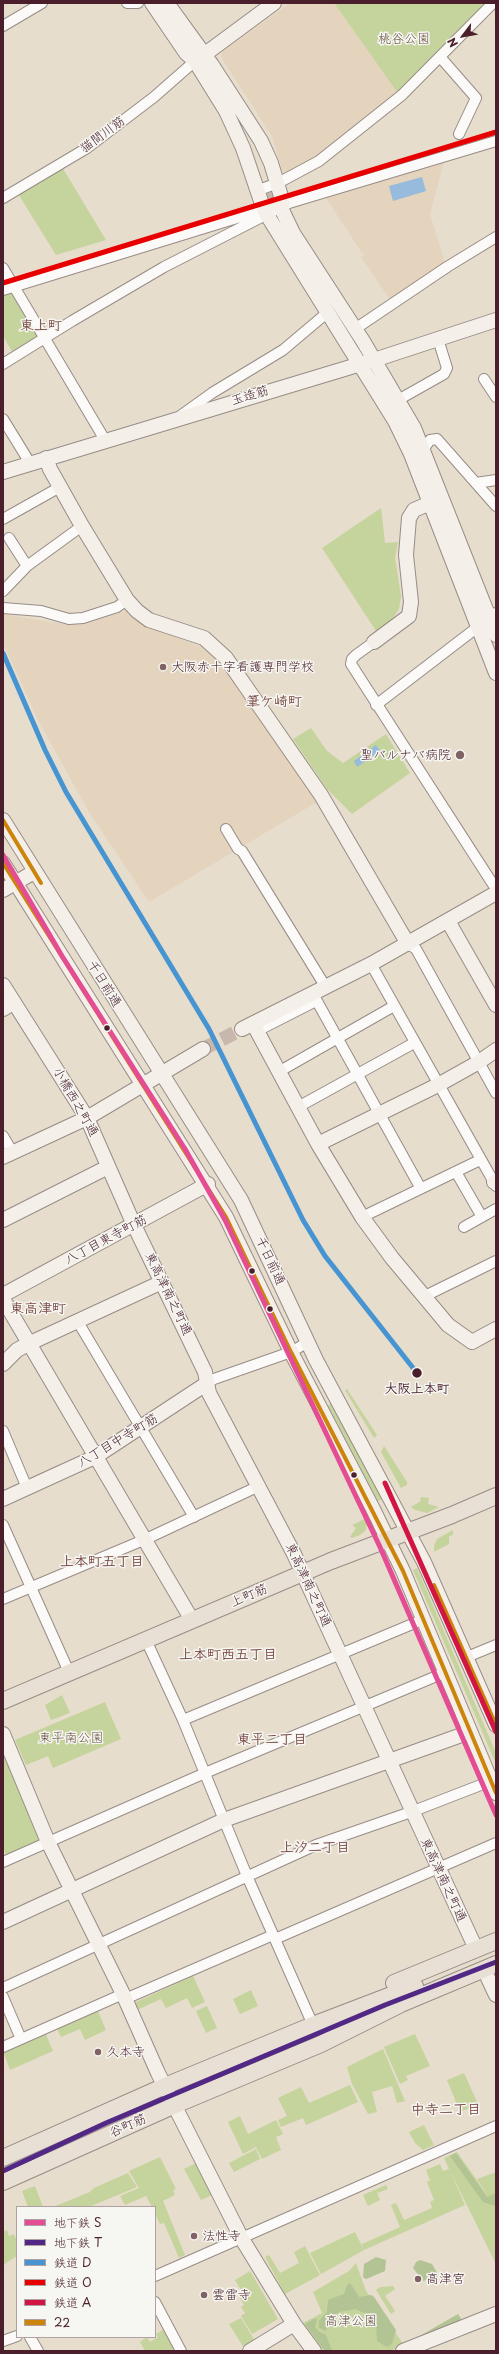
<!DOCTYPE html>
<meta charset="utf-8">
<style>
body{margin:0}
#map{position:relative;width:499px;height:2354px;overflow:hidden;background:#e7ddcd;font-family:"Playpen Sans","Klee One",sans-serif}
canvas{display:block}
.frame{position:absolute;inset:0;border:4px solid #4a1f2b;pointer-events:none}
.legend{position:absolute;left:16px;top:2206px;width:140px;height:132px;box-sizing:border-box;background:#f6f6f2;border:1px solid #b1a0a2;margin:0;padding:5px 7px;list-style:none;font-size:12px;color:#4a1f2b}
.legend li{display:flex;align-items:center;gap:8px;height:20px}
.legend b{width:20px;border:1px solid #b1a0a2}
.north{position:absolute;left:443px;top:16px;width:40px;height:40px;-webkit-text-stroke:3px #f6f6f2;paint-order:stroke;rotate:238deg;font-size:11px;font-weight:700;line-height:16px;text-align:center;color:#4a1f2b}
.north::after{content:'';display:block;margin:auto;width:14px;height:18px;background:#4a1f2b;clip-path:polygon(50% 0,100% 100%,50% 72%,0 100%)}
</style>
<div id="map">
<canvas width="499" height="2354"></canvas>
<div class="frame"></div>
<ul class="legend">
<li><b style="height:5px;background:#e44d93"></b>地下鉄 S</li>
<li><b style="height:5px;background:#522886"></b>地下鉄 T</li>
<li><b style="height:5px;background:#4694d1"></b>鉄道 D</li>
<li><b style="height:5px;background:#e80000"></b>鉄道 O</li>
<li><b style="height:5px;background:#d21644"></b>鉄道 A</li>
<li><b style="height:5px;background:#cc840b"></b>22</li>
</ul>
<div class="north">N</div>
</div>
<script>
const g = document.querySelector('canvas').getContext('2d');
g.lineJoin = 'round';
function fillPath(path, color) {
  g.fillStyle = color;
  g.fill(path, 'evenodd');
}
function shape(rows) {
  const path = new Path2D();
  for (const r of rows) {
    path.moveTo(r[0], r[1]);
    for (let i = 2; i < r.length; i += 2) path.lineTo(r[i], r[i + 1]);
  }
  return path;
}
function strokePath(path, color, width, dash) {
  g.strokeStyle = color;
  g.lineWidth = width;
  g.lineCap = dash ? 'butt' : 'round';
  g.setLineDash(dash || []);
  g.stroke(path);
}
function drawText(font, color, halo, rows, align = 'center') {
  g.font = font + ' "Playpen Sans","Klee One",sans-serif';
  g.lineWidth = 3;
  g.setLineDash([]);
  g.textBaseline = 'middle';
  g.strokeStyle = halo;
  g.fillStyle = color;
  for (const [text, x, y, turn = 0] of rows) {
    g.save();
    g.translate(x, y);
    g.rotate((+turn || 0) * Math.PI / 180);
    g.textAlign = isNaN(turn) ? turn : align;
    if (halo) g.strokeText(text, 0, 0);
    g.fillText(text, 0, 0);
    g.restore();
  }
}
const built = shape([
 [290,3,334,3,398,94,317,158,288,175,283,173,272,136,221,57,222,52],
 [444,162,430,214,445,263,391,301,361,257,364,256,326,198],
 [126,611,145,626,202,647,220,663,317,802,149,902,89,812,40,724,3,643,3,614,68,625,84,624]
]);
const green = shape([
 [334,3,485,3,397,92],
 [62,167,106,240,56,255,17,192],
 [12,292,39,334,38,338,13,353,3,336,3,295],
 [381,508,385,543,398,542,395,558,401,596,399,609,391,621,376,631,322,548],
 [311,728,327,751,343,763,386,734,410,773,352,814,327,789,293,739],
 [347,1389,377,1435,374,1438,345,1390],
 [331,1404,382,1499,378,1501,328,1405],
 [384,1446,407,1482,407,1485,401,1488,381,1452],
 [422,1497,429,1498,428,1504,439,1507,427,1513,415,1510,411,1507,421,1501,420,1498],
 [367,1518,366,1530,360,1535,352,1538,350,1537,356,1528,352,1525],
 [453,1530,453,1535,449,1536,449,1544,434,1552,434,1546,437,1539],
 [417,1568,496,1753,496,1764,413,1570],
 [62,1695,70,1713,51,1720,45,1705],
 [105,1702,121,1739,53,1768,48,1756,26,1765,15,1740],
 [3,1753,39,1837,38,1840,6,1855,3,1847],
 [193,1976,205,2002,192,2008,187,1998,166,2008,161,1999,137,2010,134,2003],
 [251,1990,258,2006,240,2014,233,1999],
 [207,2006,217,2028,206,2033,196,2011],
 [97,2009,106,2030,85,2040,80,2029,61,2037,56,2027],
 [45,2032,53,2051,10,2070,3,2051],
 [415,2034,430,2066,406,2076,408,2080,400,2084,384,2047],
 [383,2049,405,2101,397,2103,392,2086,372,2092,377,2112,368,2114,352,2084,347,2067],
 [464,2073,478,2104,460,2112,447,2080],
 [350,2085,358,2102,306,2125,303,2118,281,2127,278,2120,287,2116,278,2098,301,2087,309,2103],
 [240,2116,248,2134,276,2120,283,2134,276,2137,281,2150,262,2159,256,2147,243,2154,228,2122],
 [424,2125,434,2145,423,2150,415,2143,409,2132],
 [256,2149,260,2159,234,2172,229,2163],
 [457,2152,488,2196,477,2179,496,2172,496,2192,490,2194,496,2192,496,2264,450,2171,465,2205,364,2250,362,2244,400,2227,391,2205,396,2203,404,2220,432,2208,430,2202,434,2200,427,2182,430,2180,426,2170,440,2164,443,2171,449,2169,444,2158],
 [160,2157,176,2189,173,2190,175,2195,163,2201,185,2255,179,2258,164,2223,160,2224,155,2214,155,2207,152,2207,146,2196,125,2205,120,2196,139,2188,129,2171],
 [196,2163,212,2195,201,2200,184,2169],
 [128,2173,137,2187,89,2207,53,2207,90,2192,94,2188],
 [386,2185,388,2189,377,2193,380,2200,368,2206,363,2195],
 [35,2186,43,2207,28,2207,22,2191],
 [7,2230,9,2236,14,2234,17,2241,17,2256,3,2265,3,2232],
 [355,2232,364,2250,321,2274,310,2253],
 [305,2246,320,2275,285,2294,265,2257,269,2255,280,2273,299,2263,294,2252],
 [356,2263,366,2291,404,2345,390,2351,324,2351,303,2323,322,2313,313,2292,349,2271],
 [250,2271,278,2319,252,2334,241,2316,245,2313,241,2307,244,2305,240,2298,244,2295,235,2280],
 [393,2286,395,2289,385,2296,395,2311,391,2314,376,2290,380,2287],
 [241,2318,255,2341,244,2348,229,2324],
 [164,2329,176,2351,145,2351,140,2342,147,2337,150,2342,158,2337,156,2334]
]);
const forest = shape([
 [456,2153,487,2197,496,2193,496,2206,483,2202,450,2156],
 [376,2257,386,2260,385,2271,366,2279,363,2277,364,2264],
 [420,2260,432,2264,439,2276,423,2281,413,2268,416,2262],
 [350,2283,359,2297,371,2295,374,2297,396,2330,392,2344,387,2347,377,2341,376,2324,368,2315,356,2309,339,2312,331,2318,326,2331,319,2328,319,2321,327,2312,328,2300,344,2294,347,2285],
 [458,2314,462,2320,418,2338,418,2337],
 [314,2319,317,2319,315,2327,318,2331,326,2335,332,2351,325,2351,305,2324]
]);
const water = shape([
 [422,177,426,191,393,201,389,186],
 [376,745,380,751,357,767,354,761]
]);
const secondaryTunnel = shape([
 [272,192,276,204],
 [203,1049,242,1029]
]);
const street = shape([
 [127,3,138,3],
 [3,26,42,3],
 [441,58,476,98,459,134],
 [256,191,278,183,319,161,402,95,493,3],
 [3,198,87,148,154,97,195,61],
 [3,268,105,440],
 [3,290,263,210],
 [355,329,447,267,496,237],
 [3,364,72,321,164,267,289,203,496,141],
 [484,379,496,397],
 [398,400,444,374,447,368,438,339],
 [180,416,212,393,283,350,328,312],
 [3,419,30,463],
 [423,450,430,440,437,439,496,506],
 [476,483,496,480],
 [3,519,60,487],
 [9,538,27,566],
 [3,591,27,566,82,526],
 [3,608,41,611,69,619,83,618,117,607,127,600],
 [374,642,356,655,352,659,351,664,496,889],
 [376,705,496,613],
 [226,829,238,849,242,851,322,981],
 [408,944,416,949,496,1093],
 [371,964,496,1186],
 [313,994,420,1187],
 [257,1031,316,1001],
 [280,1071,394,1006],
 [298,1107,414,1043],
 [3,1136,13,1153],
 [456,1172,482,1217],
 [362,1217,480,1160],
 [464,1227,496,1209],
 [423,1297,496,1261],
 [78,1322,194,1517],
 [206,1384,214,1379,291,1352,308,1342],
 [3,1431,27,1488],
 [3,1525,69,1672],
 [3,1599,146,1539,259,1486],
 [146,1640,183,1720,247,1876,313,2025],
 [467,1657,496,1645],
 [183,1720,422,1620],
 [3,1862,205,1773,444,1673],
 [275,1939,496,1843],
 [3,1988,316,1845,411,1812,491,1781],
 [3,1997,21,2039],
 [125,1999,273,1935],
 [3,2047,123,1994],
 [155,2276,496,2126],
 [155,2302,181,2351],
 [30,2337,38,2351],
 [3,2341,17,2336]
]);
const secondary = shape([
 [152,3,186,53,195,61,226,111,243,148,264,210,395,421,411,454,496,673],
 [167,3,212,65,261,141,271,163,283,203,281,208],
 [197,60,274,3],
 [276,204,281,208,293,233,363,341,414,428,496,635],
 [46,458,50,469,82,526,127,600,137,611,149,620,204,638,226,658,321,795,408,944],
 [3,472,374,360,496,320],
 [374,642,409,616,411,602,406,555,409,518,414,510,430,503],
 [3,820,241,1200,316,1360,424,1562,496,1725],
 [3,863,226,1217,291,1352,373,1509,403,1571,496,1793],
 [3,890,34,872],
 [448,921,496,1005],
 [3,985,87,1118,134,1225,205,1372,209,1393,294,1554,476,1949],
 [3,1009,14,1002],
 [242,1029,371,964,496,893],
 [257,1031,318,1144,362,1217,392,1258,448,1325,472,1342,496,1329],
 [318,1144,438,1085,479,1062,496,1050],
 [3,1157,87,1118,203,1049],
 [494,1182,496,1181],
 [3,1220,108,1167],
 [3,1295,208,1184],
 [3,1299,192,1620],
 [3,1364,17,1350,28,1344,162,1282],
 [3,1499,95,1457,206,1384],
 [3,1734,48,1842,123,1994,158,2073,242,2239,294,2324,314,2351],
 [3,1922,224,1820,470,1732],
 [488,1978,496,1995],
 [250,2351,294,2324],
 [403,2351,496,2314]
]);
const primary = shape([
 [3,1701,331,1561,452,1515,496,1496],
 [394,1983,496,1941],
 [3,2158,165,2086,313,2025,415,1986],
 [3,2182,175,2105,321,2044,401,2004,496,1964]
]);
const bus1 = shape([
 [3,820,41,883],
 [3,863,226,1217,291,1352,403,1571,496,1793],
 [434,1585,496,1725]
]);
const rail1 = shape([
 [3,653,45,750,66,792,209,1029,303,1220,325,1256,417,1373]
]);
const rail2 = shape([
 [3,283,496,132]
]);
const rail3 = shape([
 [385,1483,496,1732]
]);
const metro1 = shape([
 [3,855,62,956,185,1149,225,1220,380,1547,496,1815]
]);
const metro2 = shape([
 [3,2171,106,2123,385,2005,496,1962]
]);
const markers = [
 [163,667,4,"#816264"],
 [460,755,5,"#816264"],
 [107,1028,3.5,"#4a1f2b"],
 [252,1271,3.5,"#4a1f2b"],
 [270,1309,3.5,"#4a1f2b"],
 [417,1373,5.5,"#4a1f2b"],
 [354,1475,3.5,"#4a1f2b"],
 [98,2052,4,"#816264"],
 [194,2236,4,"#816264"],
 [418,2279,4,"#816264"],
 [204,2295,4,"#816264"]
];
const parkNames = [
 ["桃谷公園",404,39],
 ["東平南公園",71,1738],
 ["高津公園",351,2321]
];
const streetNames = [
 ["猫間川筋",103,135,-36],
 ["玉造筋",250,396,-17],
 ["千日前通",104,984,58],
 ["小橋西之町通",75,1102,60],
 ["八丁目東寺町筋",106,1240,-28],
 ["千日前通",270,1261,65],
 ["東高津南之町通",168,1294,64],
 ["八丁目中寺町筋",118,1441,-31],
 ["東高津南之町通",308,1585,65],
 ["上町筋",249,1596,-23],
 ["東高津南之町通",443,1880,65],
 ["谷町筋",128,2126,-24]
];
const poiNames = [
 ["大阪赤十字看護専門学校",171,667],
 ["聖バルナバ病院",451,755,"right"],
 ["久本寺",106,2052],
 ["法性寺",202,2236],
 ["高津宮",426,2279],
 ["雲雷寺",212,2295]
];
const stopNames = [
 ["大阪上本町",417,1389]
];
const neighbourhoodNames = [
 ["東上町",41,326],
 ["筆ケ崎町",274,702],
 ["東高津町",38,1309],
 ["上本町五丁目",102,1562],
 ["上本町西五丁目",228,1655],
 ["東平二丁目",272,1740],
 ["上汐二丁目",315,1848],
 ["中寺二丁目",446,2110]
];
fillPath(built, '#e4d3bd');
fillPath(green, '#c5d39c');
fillPath(forest, '#b2c394');
fillPath(water, '#96bbdc');
strokePath(secondaryTunnel, '#c8b7ad', 14, [14, 7]);
strokePath(street, '#978c86', 12);
strokePath(secondary, '#978c86', 16);
strokePath(primary, '#978c86', 18);
strokePath(street, '#fbfaf8', 10);
strokePath(secondary, '#f4f0e9', 14);
strokePath(primary, '#e8e0d4', 16);
strokePath(bus1, '#cc840b', 4);
strokePath(rail1, '#4694d1', 5);
strokePath(rail2, '#e80000', 5);
strokePath(rail3, '#d21644', 5);
strokePath(metro1, '#e44d93', 5);
strokePath(metro2, '#522886', 5);
for (const [x, y, r, color] of markers) {
  const dot = new Path2D();
  dot.arc(x, y, r, 0, 2 * Math.PI);
  g.fillStyle = color;
  g.fill(dot);
  strokePath(dot, '#f6f6f2', 1.5);
}
drawText('13px', '#675241', '#f6f6f2', parkNames);
drawText('13px', '#4a1f2b', '#f6f6f2', streetNames);
drawText('13px', '#4a1f2b', '#f6f6f2', poiNames, 'left');
drawText('bold 13px', '#4a1f2b', '#f6f6f2', stopNames);
drawText('bold 14px', '#7a4944', '#f6f6f2', neighbourhoodNames);
</script>
